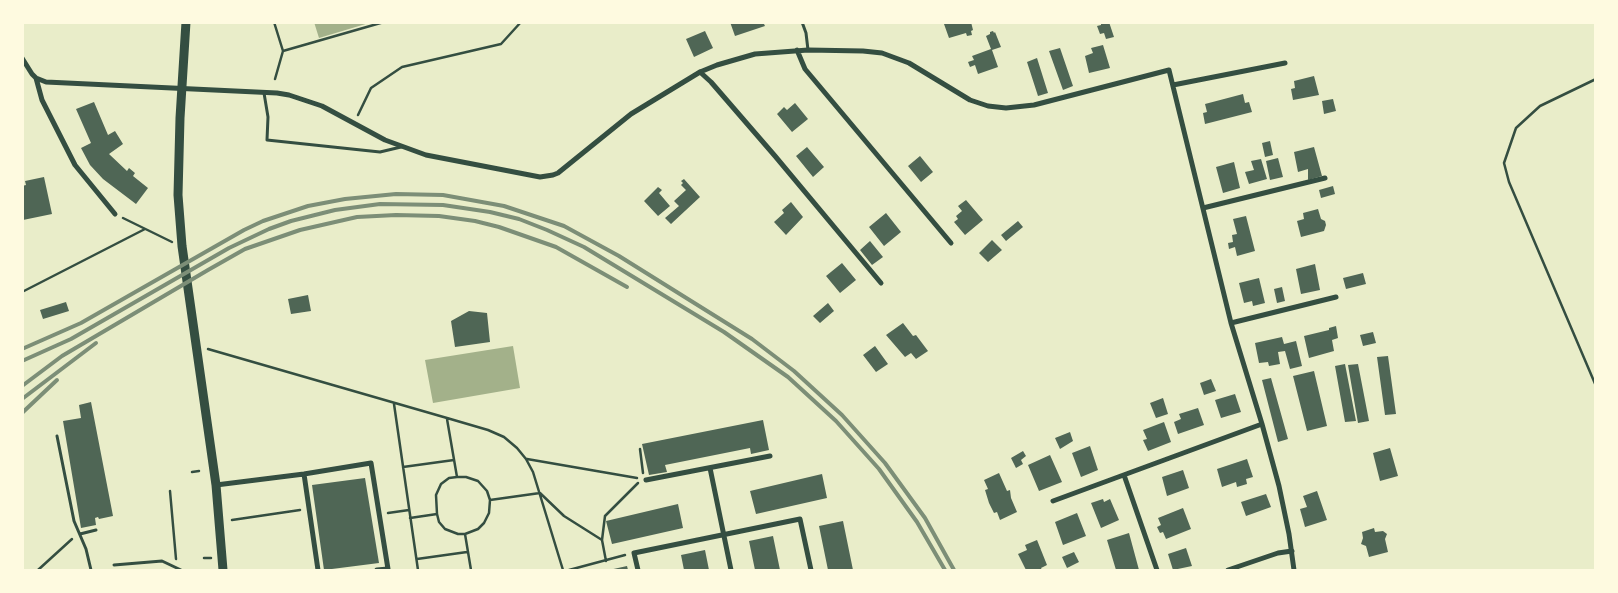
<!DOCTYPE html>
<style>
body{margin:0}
#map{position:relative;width:1618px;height:593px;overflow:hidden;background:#e9edc9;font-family:"Roboto Condensed",sans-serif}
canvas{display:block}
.frame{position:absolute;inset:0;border:24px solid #fefae0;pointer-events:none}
</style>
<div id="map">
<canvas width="1618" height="593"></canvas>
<div class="frame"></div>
</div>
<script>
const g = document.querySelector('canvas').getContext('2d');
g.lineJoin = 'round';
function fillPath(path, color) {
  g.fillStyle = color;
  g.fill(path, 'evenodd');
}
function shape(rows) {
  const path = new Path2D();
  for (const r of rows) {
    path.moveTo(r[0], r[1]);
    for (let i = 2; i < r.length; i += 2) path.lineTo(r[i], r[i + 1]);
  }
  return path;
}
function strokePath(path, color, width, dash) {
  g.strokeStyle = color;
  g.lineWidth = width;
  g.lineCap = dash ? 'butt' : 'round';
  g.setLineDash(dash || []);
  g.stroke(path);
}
const water = shape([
 [314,22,369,22,369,23,319,38],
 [513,346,520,388,433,403,425,360]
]);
const building = shape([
 [730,22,763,22,765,26,735,36],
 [948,22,971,22,973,30,971,31,972,35,967,36,966,33,949,38,944,24],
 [1101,22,1109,22,1114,37,1106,39,1104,33,1100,34,1097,26,1101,25],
 [705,31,713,48,694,57,686,39],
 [993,31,994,33,995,32,1001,47,992,50,998,67,978,74,975,65,970,67,968,62,974,60,972,56,991,49,986,36,990,34,990,32],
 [1103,45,1110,68,1089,73,1085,56,1093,53,1091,48],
 [1060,48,1073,86,1063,90,1049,51],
 [1037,58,1048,93,1038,96,1027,62],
 [1314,76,1319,95,1293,100,1291,89,1295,88,1294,81],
 [1243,94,1245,103,1249,102,1252,112,1205,124,1203,113,1207,112,1205,104],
 [1333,99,1336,111,1324,114,1322,101],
 [94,102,108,135,115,131,123,144,109,154,127,171,129,168,135,173,133,176,148,188,136,204,103,179,90,165,81,148,91,143,76,109],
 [795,103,808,119,792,132,777,114,784,107,787,110],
 [1270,141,1273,155,1265,157,1262,143],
 [807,147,824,167,813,177,796,156],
 [1314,147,1322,176,1308,180,1308,169,1298,172,1294,152],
 [920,156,933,172,921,182,908,166],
 [1278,158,1283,177,1270,180,1266,161],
 [1261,159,1267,179,1249,184,1245,172,1254,170,1251,161],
 [1234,162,1240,188,1223,193,1216,167],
 [44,177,52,214,23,220,22,186,26,185,25,181],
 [684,179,700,197,671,224,665,218,679,206,674,201,686,190,681,185,683,183,681,181],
 [1333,186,1335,194,1321,198,1319,190],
 [658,187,662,190,659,193,670,206,658,216,644,201],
 [966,200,983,220,965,235,954,222,958,219,956,216,962,211,958,206],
 [791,202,803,217,786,235,774,222,784,213,782,210],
 [1318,209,1321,219,1325,221,1326,225,1324,231,1301,237,1297,221,1304,219,1303,213],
 [886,213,901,232,884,246,869,227],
 [1246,216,1255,251,1237,256,1235,247,1229,249,1228,243,1233,242,1232,235,1237,234,1233,219],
 [1018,221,1023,227,1006,241,1001,235],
 [992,240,1002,250,988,262,979,253],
 [870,241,883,257,872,265,860,250],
 [842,263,856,280,840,293,826,276],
 [1315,264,1320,290,1301,294,1296,269],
 [1363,273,1366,284,1346,289,1343,278],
 [1259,278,1265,303,1253,306,1252,301,1244,303,1239,283],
 [1282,287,1285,301,1277,303,1274,289],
 [308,295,311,311,291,314,288,299],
 [66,302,69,311,43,319,40,310],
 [828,303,834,311,820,323,813,316],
 [469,311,487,313,490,342,455,347,451,321],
 [903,323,913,336,916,335,928,351,916,359,911,353,905,357,886,335],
 [1336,326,1338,338,1332,340,1334,351,1309,358,1304,336,1329,330,1329,328],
 [1373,332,1376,343,1363,346,1360,335],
 [1282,337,1284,344,1296,341,1302,366,1290,369,1285,351,1278,352,1280,364,1269,366,1268,362,1259,363,1255,343],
 [875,346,888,364,876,372,863,355],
 [1388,356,1396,414,1385,415,1377,357],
 [1345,364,1356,421,1345,422,1335,366],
 [1358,364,1369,421,1358,423,1348,365],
 [1314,371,1327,426,1307,431,1293,376],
 [1271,378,1288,439,1278,442,1262,380],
 [1211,379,1216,391,1204,395,1200,383],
 [1235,394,1241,412,1221,418,1215,400],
 [1163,398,1168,414,1156,418,1150,403],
 [91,402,113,516,99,519,98,517,95,518,96,525,81,528,63,421,81,418,79,405],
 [1198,408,1204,425,1178,434,1174,422,1181,419,1179,414],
 [763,420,769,450,751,454,750,448,665,465,667,472,649,475,642,444],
 [1164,422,1171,442,1148,451,1143,440,1147,439,1143,430],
 [1070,432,1073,441,1060,449,1055,438],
 [1090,446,1098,470,1081,477,1072,453],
 [1390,448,1398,476,1380,481,1373,453],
 [1023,451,1026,456,1021,460,1023,464,1016,468,1011,458],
 [1050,455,1062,482,1039,491,1028,465],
 [1247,459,1253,477,1246,479,1247,484,1237,487,1236,482,1222,487,1217,469],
 [1183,470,1189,488,1167,496,1162,477],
 [999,473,1007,491,1010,490,1011,498,1017,512,1000,520,997,512,994,513,989,503,985,490,988,489,984,480],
 [822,474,827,498,756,514,750,491],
 [365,478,379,563,324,570,312,485],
 [1317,491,1327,520,1305,527,1300,509,1307,507,1303,496],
 [1266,494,1271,507,1246,516,1241,502],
 [1103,499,1104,502,1110,499,1119,520,1101,528,1091,503],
 [678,504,683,528,612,544,606,521],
 [1183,508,1191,529,1166,539,1163,532,1160,533,1157,527,1161,525,1158,518],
 [1077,513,1086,536,1063,545,1055,522],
 [843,521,853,570,828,570,819,526],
 [1374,528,1375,532,1383,531,1387,534,1385,539,1388,552,1369,557,1366,546,1361,544,1363,538,1362,532],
 [1129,533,1139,570,1116,570,1107,540],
 [773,536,780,570,755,570,749,541],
 [1037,540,1047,565,1041,568,1042,570,1026,570,1018,554,1027,550,1025,545],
 [1186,548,1192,566,1173,570,1168,554],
 [705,550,709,570,684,570,681,555],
 [1074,552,1079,562,1067,568,1062,557],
 [627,566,628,570,609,570]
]);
const path = shape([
 [274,22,283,51],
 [275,79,283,51,384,22],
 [1596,79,1540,106,1516,128,1504,163,1509,182,1596,386],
 [358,115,371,88,402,67,501,44,521,22],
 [123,218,172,242],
 [22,292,145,229],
 [208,349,447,418,488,430,504,437,517,448,526,459,533,472,563,570],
 [394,404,418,570],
 [447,419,457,477],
 [640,449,643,473],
 [527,459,637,478],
 [403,467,454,460],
 [192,472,199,471],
 [457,477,466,477,478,481,487,491,490,500,489,513,484,523,478,529,465,534,458,534,445,529,439,522,437,514,436,495,441,484,449,478,457,477],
 [170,491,176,559],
 [490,500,540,493,564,516,602,540,606,561],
 [388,513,409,510],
 [410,518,437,514],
 [232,520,300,510],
 [465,534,471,570],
 [602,540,605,516,638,483],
 [204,558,211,558],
 [417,559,467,552],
 [38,570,72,539],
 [569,570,625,555]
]);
const service = shape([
 [802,22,806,33,808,50],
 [264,93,268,117,267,140,380,152,401,147],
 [57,436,74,521,86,549,91,570],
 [80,534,96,530],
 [114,565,162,561,181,570]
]);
const minor = shape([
 [797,50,805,69,951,243],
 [22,58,32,74,36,78,46,82,277,93,289,95,322,106,385,140,426,155,540,177,553,175,558,173,631,114,700,72,717,65,755,54,808,50,863,51,882,53,909,63,970,100,988,106,1006,108,1034,105,1169,70,1231,323,1262,424,1279,486,1289,534,1294,570],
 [700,72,711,82,775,156,881,283],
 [36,78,42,100,75,165,115,214],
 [1173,85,1285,63],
 [1203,208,1325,178],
 [1231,323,1336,297],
 [710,468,731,570],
 [304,474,318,570],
 [1124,475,1157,570],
 [646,480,770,456],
 [216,485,304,474,371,463,388,569,377,570],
 [1053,501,1262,424],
 [638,570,634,553,800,519,811,570],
 [1228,570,1278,553,1292,551]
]);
const secondary = shape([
 [186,22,180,118,178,195,182,246,216,485,223,570]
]);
const rail = shape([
 [22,349,81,323,244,230,263,221,308,206,345,199,396,194,443,195,504,206,564,226,619,256,752,339,794,371,842,415,885,463,925,518,954,570],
 [22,361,71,339,229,248,269,229,291,221,335,210,380,204,443,205,490,212,519,219,547,230,584,247,724,332,788,377,836,421,879,469,917,522,945,570],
 [22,386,62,356,208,270,245,249,300,230,357,217,396,215,439,216,475,221,499,227,556,247,627,287],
 [22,399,96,343],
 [22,413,57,380]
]);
fillPath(water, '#a3b18a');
fillPath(building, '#4f6655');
strokePath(path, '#344e41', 2.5);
strokePath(service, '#344e41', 3);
strokePath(minor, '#344e41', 5);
strokePath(secondary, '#344e41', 9);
strokePath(rail, '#7c8e77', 4);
</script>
